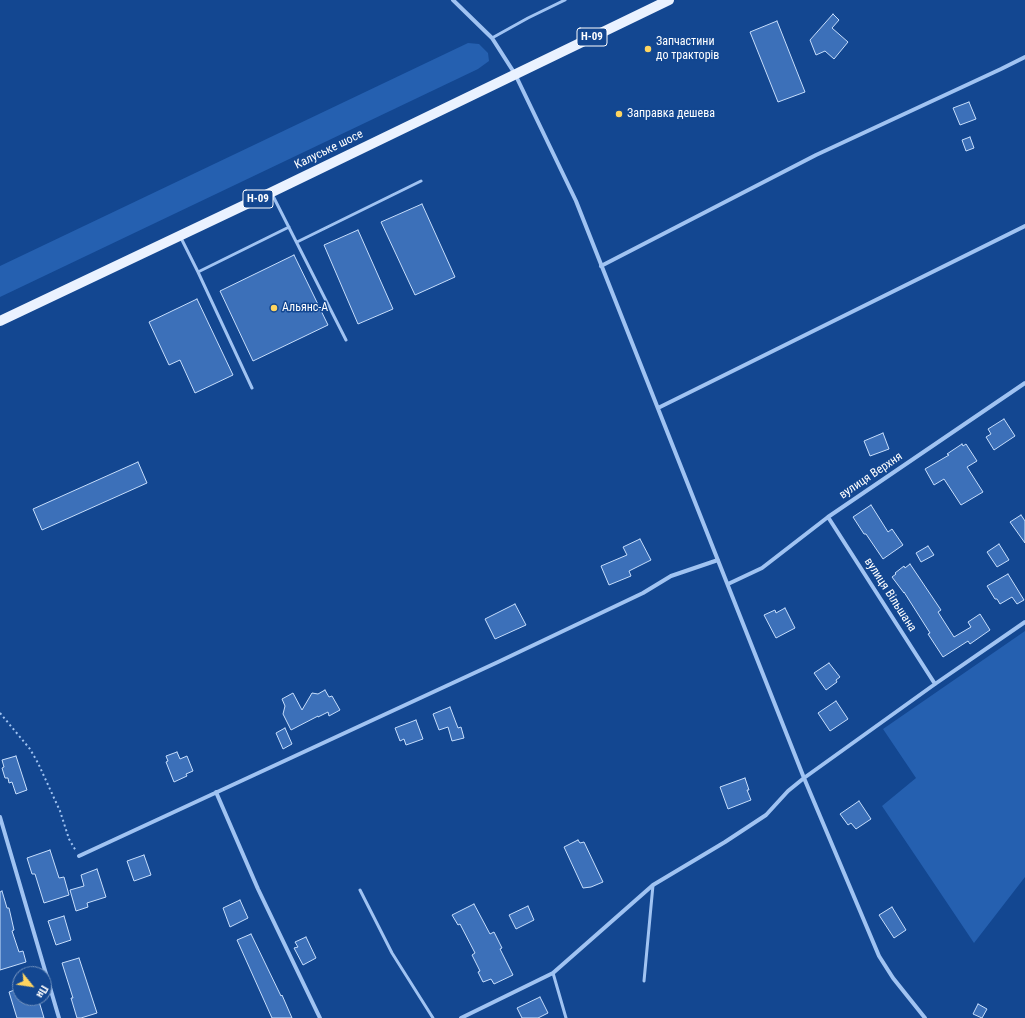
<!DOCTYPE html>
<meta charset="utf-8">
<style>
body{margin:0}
#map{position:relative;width:1025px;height:1018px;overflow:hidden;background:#134791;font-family:"Roboto Condensed",sans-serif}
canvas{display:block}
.north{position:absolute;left:12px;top:966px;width:40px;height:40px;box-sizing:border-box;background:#134791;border:1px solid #7191bd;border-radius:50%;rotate:120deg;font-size:11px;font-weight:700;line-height:16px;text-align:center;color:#fff}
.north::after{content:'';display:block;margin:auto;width:14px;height:18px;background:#ffd560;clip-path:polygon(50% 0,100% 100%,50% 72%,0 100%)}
</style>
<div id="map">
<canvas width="1025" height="1018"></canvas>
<div class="north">Пн</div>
</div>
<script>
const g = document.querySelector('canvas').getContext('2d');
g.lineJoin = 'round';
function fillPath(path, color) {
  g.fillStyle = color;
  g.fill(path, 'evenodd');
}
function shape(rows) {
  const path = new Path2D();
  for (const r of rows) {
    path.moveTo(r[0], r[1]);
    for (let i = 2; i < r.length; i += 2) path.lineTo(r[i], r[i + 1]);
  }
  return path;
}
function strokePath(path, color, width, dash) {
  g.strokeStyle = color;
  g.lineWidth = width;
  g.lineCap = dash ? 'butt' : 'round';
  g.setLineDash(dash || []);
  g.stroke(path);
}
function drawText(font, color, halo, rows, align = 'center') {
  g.font = font + ' "Roboto Condensed",sans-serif';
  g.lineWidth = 3;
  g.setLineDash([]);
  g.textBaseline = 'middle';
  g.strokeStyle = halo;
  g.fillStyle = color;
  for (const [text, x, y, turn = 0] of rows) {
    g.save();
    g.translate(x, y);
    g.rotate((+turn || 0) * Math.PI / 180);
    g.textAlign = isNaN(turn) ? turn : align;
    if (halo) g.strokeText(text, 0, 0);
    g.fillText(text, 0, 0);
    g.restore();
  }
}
const green = shape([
 [468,43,479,44,488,53,489,61,478,69,0,297,0,266],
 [1025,631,1025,877,974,943,882,806,916,778,883,729]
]);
const building = shape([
 [833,14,839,20,832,28,848,42,834,59,825,51,816,55,810,40,833,14],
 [777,21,805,92,778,102,750,32,777,21],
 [969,102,976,119,960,125,953,108,969,102],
 [970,137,974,148,966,151,962,140,970,137],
 [422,204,455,277,415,295,381,222,422,204],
 [358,230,393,309,358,324,324,245,358,230],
 [294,255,328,325,253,361,220,291,294,255],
 [197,299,233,375,195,393,180,360,169,365,149,322,197,299],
 [1004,419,1015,436,994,450,986,437,991,434,988,429,1004,419],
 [883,433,889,449,870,456,864,441,883,433],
 [962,444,963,446,966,444,977,461,967,467,983,492,961,505,944,479,934,485,925,469,949,455,947,454,962,444],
 [138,462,147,483,42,530,33,509,138,462],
 [871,505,888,532,892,529,903,545,883,559,866,534,864,534,853,517,871,505],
 [1021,515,1025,521,1025,543,1010,522,1021,515],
 [640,539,651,560,629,571,631,576,609,585,601,566,627,555,623,547,640,539],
 [999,544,1009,560,997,567,987,552,999,544],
 [928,546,934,555,921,562,916,553,928,546],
 [910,564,941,610,938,612,954,637,971,627,968,622,980,614,990,630,970,644,968,641,943,657,928,634,930,633,904,592,904,593,892,577,896,574,895,573,904,566,905,568,910,564],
 [1008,574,1024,600,1017,604,1012,597,1000,604,997,599,995,599,987,586,1008,574],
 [515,604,526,625,495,639,485,619,515,604],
 [785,608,795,628,776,638,764,615,775,610,776,613,785,608],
 [829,663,840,677,836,680,837,682,826,690,814,673,829,663],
 [325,690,329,697,332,696,340,710,329,716,328,712,318,717,318,716,291,730,283,714,285,706,282,699,293,693,302,710,312,693,318,694,325,690],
 [836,701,848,719,830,731,818,713,836,701],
 [450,707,458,728,461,727,464,738,452,741,448,727,439,730,433,714,450,707],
 [416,720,423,739,406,745,404,739,400,741,395,728,416,720],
 [285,728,292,744,283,749,276,733,285,728],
 [177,752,180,759,187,756,193,771,186,774,187,776,174,782,166,762,168,761,166,756,177,752],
 [16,756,27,790,16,794,12,782,9,783,8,778,5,778,2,768,4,767,2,760,16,756],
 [745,778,749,790,747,790,751,800,728,809,720,787,745,778],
 [859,801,871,819,856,829,851,823,848,825,840,814,859,801],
 [578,840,580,843,584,842,603,882,591,887,583,888,564,847,578,840],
 [50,850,59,878,64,877,69,895,44,903,35,874,32,874,27,858,50,850],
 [144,855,151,875,134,881,127,861,144,855],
 [97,869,106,897,87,903,88,907,76,911,70,890,84,886,81,875,97,869],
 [2,891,7,908,9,908,14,930,12,931,19,952,23,951,26,962,0,970,0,892,2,891],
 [240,900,248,918,230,927,223,908,240,900],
 [474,904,490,934,494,932,502,948,500,949,513,975,494,984,491,979,483,982,478,972,480,971,472,955,475,953,460,924,458,925,452,915,474,904],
 [528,906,534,920,516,929,509,915,528,906],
 [892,907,906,930,894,938,879,915,892,907],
 [64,916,71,940,56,945,48,921,64,916],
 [251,934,281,996,282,995,292,1018,272,1018,237,940,251,934],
 [306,937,316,958,303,965,294,948,298,947,295,942,306,937],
 [79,958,97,1013,81,1018,77,1018,71,998,73,998,62,963,79,958],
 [20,988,20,998,38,998,44,1018,17,1018,9,992,20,988],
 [540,997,548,1013,538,1018,522,1018,517,1008,540,997],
 [978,1004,987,1009,982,1018,973,1014,978,1004]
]);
const path = shape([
 [0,713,30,749,38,763,60,811,69,839,76,851]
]);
const service = shape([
 [492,38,528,18,565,0],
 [272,194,346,340],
 [181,238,198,272],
 [297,242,421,181],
 [252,388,198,272,289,227],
 [360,890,392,953,433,1018],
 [553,973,566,1018],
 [644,981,653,885]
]);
const minor = shape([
 [453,0,492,38,515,74,576,201,804,778,879,956,893,978,925,1018],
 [601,266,816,155,1001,69,1025,57],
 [658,408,1025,226],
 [828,517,935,684],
 [728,584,762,568,828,517,1025,383],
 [216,792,258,889,320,1018],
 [0,817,59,1018],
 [79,856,498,662,643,593,671,576,718,560],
 [461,1018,553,973,653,885,725,842,766,815,788,791,804,778,935,684,1025,622]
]);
const primary = shape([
 [0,321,272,192,669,0]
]);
const markers = [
 [648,49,4,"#ffd560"],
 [619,114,4,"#ffd560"],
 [274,308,4,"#ffd560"]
];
const shields = [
 [592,37,30],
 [258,199,30]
];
const shieldNames = [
 ["Н-09",592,37],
 ["Н-09",258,199]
];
const poiNames = [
 ["Запчастини",656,42],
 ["до тракторів",656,56],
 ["Заправка дешева",627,114],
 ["Альянс-А",282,308]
];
const streetNames = [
 ["Калуське шосе",329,150,-26],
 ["вулиця Верхня",871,476,-34],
 ["вулиця Вільшана",890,595,57]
];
fillPath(green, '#2560b0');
fillPath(building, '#3c70b9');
strokePath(building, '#c7defc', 1);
strokePath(path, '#a0c3f2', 2, [2, 3]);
strokePath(service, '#a0c3f2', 3);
strokePath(minor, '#a0c3f2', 4);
strokePath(primary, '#eaf2ff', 10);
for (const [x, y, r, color] of markers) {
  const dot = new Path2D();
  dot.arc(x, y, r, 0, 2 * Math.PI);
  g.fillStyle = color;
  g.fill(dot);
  strokePath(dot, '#134791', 1.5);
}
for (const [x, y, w] of shields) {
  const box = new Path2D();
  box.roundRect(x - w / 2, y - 9, w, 18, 3);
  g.fillStyle = '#134791';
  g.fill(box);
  strokePath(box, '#fff', 1);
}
drawText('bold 11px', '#fff', null, shieldNames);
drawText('12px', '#fff', '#134791', poiNames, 'left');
drawText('12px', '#fff', '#134791', streetNames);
</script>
